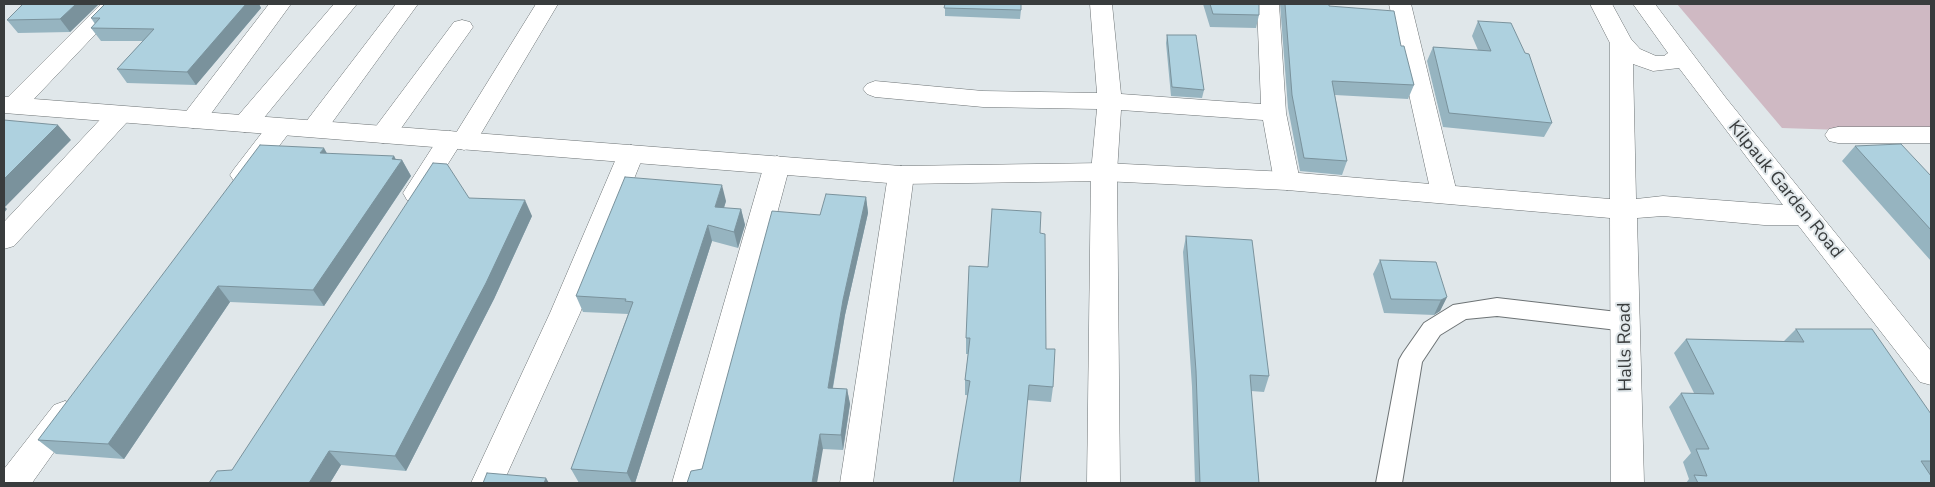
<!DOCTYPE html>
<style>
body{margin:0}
#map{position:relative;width:1935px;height:487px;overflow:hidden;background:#e0e7ea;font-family:"Nunito Sans",sans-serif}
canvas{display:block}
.frame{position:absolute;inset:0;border:5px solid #393c3d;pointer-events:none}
</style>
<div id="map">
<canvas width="1935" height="487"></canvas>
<div class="frame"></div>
</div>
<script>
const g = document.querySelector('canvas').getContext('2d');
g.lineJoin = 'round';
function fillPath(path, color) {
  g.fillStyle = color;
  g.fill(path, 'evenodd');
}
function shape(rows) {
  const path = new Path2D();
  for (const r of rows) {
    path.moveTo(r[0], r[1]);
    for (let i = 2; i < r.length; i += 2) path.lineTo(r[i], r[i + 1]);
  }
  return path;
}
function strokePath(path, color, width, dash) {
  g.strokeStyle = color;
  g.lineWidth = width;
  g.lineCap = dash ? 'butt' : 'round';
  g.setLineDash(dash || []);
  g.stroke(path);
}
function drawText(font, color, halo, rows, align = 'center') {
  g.font = font + ' "Nunito Sans",sans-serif';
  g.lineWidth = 4;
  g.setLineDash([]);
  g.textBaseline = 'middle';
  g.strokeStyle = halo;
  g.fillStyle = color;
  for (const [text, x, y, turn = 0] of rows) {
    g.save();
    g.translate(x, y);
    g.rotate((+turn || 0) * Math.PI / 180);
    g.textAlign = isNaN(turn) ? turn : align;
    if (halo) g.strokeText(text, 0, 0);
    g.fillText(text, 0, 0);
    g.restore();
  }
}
const green = shape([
 [1677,4,1931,4,1931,133,1782,128]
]);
const lane = shape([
 [1497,298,1626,313,1634,316,1637,322,1634,328,1626,331,1497,316,1466,319,1440,335,1422,362,1402,483,1376,483,1399,360,1403,353,1424,323,1453,305,1497,298]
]);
const street = shape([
 [269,4,291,4,202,126,193,128,184,126,181,120,184,114,269,4],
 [334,4,357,4,254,130,245,132,236,130,233,124,236,118,334,4],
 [396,4,418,4,323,135,314,137,305,135,302,129,305,123,396,4],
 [536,4,558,4,473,147,464,150,458,148,425,200,416,202,407,200,403,193,441,134,450,131,456,133,536,4],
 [1090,4,1112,4,1121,94,1261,104,1257,4,1279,4,1286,113,1300,181,1296,187,1287,190,1278,187,1274,181,1263,120,1121,110,1117,172,1120,483,1087,483,1091,172,1097,109,983,107,875,97,867,94,863,89,867,84,875,81,983,91,1097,93,1090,4],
 [1389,4,1411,4,1457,193,1453,200,1444,202,1435,200,1431,193,1389,4],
 [462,20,470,22,473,27,392,141,383,143,374,141,370,135,374,129,454,22,462,20],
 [119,107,128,109,131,115,128,121,14,246,4,249,4,222,110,109,119,107],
 [280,119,289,121,292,127,289,133,252,181,243,184,234,181,230,175,234,169,271,121,280,119],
 [1838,127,1931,127,1931,143,1838,143,1829,141,1825,135,1829,129,1838,127],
 [631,145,640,148,644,154,580,313,503,483,471,483,550,313,618,154,622,148,631,145],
 [777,156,786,159,790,165,705,483,672,483,764,165,768,159,777,156],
 [901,166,910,169,914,175,873,483,840,483,888,175,892,169,901,166],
 [65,401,76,405,81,414,32,483,4,483,4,469,54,405,65,401]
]);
const secondary = shape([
 [101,4,124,4,34,99,901,166,1104,163,1287,172,1610,199,1610,43,1590,4,1612,4,1631,39,1640,49,1656,56,1664,56,1668,53,1633,4,1655,4,1726,98,1931,351,1931,385,1920,382,1798,225,1764,225,1663,216,1637,218,1644,483,1611,483,1610,218,1287,190,1104,181,901,184,4,113,4,97,8,97,101,4],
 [1633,64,1653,71,1679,68,1783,205,1663,196,1636,199,1633,64]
]);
const wall = shape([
 [23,4,99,4,70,32,18,33,7,20],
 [105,4,259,4,261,8,196,85,127,83,117,69,143,41,101,41,91,28,95,24,91,18],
 [945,4,1021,10,1020,19,945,16],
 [1203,4,1259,4,1259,15,1256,28,1210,27],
 [1280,4,1329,4,1329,6,1401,46,1414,85,1408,99,1335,95,1347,161,1342,175,1300,171,1288,108],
 [1478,21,1552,123,1544,137,1443,127,1427,61,1433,47,1478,50,1472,36],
 [1167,35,1204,90,1202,98,1171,96,1166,43],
 [1855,146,1931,176,1931,261,1842,161],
 [327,154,394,156,395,159,402,160,411,176,324,306,230,302,124,459,56,454,38,440],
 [866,197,868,213,845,315,833,388,847,389,850,404,843,450,823,449,702,469,820,215],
 [469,198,532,216,494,299,406,471,341,465,330,483,209,483,232,470],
 [726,201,724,208,741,209,745,225,738,248,712,241,635,483,579,483,571,469,628,314,583,312,576,296],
 [1040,233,1046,349,1053,387,1051,402,965,395,965,380,968,354,966,354,966,338,988,267],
 [1186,236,1269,376,1264,392,1251,391,1259,483,1195,483,1192,387,1183,252],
 [1380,260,1447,297,1440,311,1434,315,1384,313,1373,274],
 [1796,329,1931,414,1931,474,1930,474,1931,483,1686,483,1689,479,1683,462,1691,453,1669,407,1681,393,1694,393,1674,353,1686,339,1784,341]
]);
const shadedWall = shape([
 [76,4,99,4,70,32,60,19],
 [245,4,259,4,261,8,196,85,187,72],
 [58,125,71,140,5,207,7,209,4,213,4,179],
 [324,148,333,164,320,153],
 [394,156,399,165,402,160,411,176,324,306,313,290],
 [722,185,726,201,719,223,715,207],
 [866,197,868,213,845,315,830,403,828,388,843,300],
 [525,200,532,216,494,299,406,471,395,456],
 [741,209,745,225,738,248,734,232],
 [708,225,712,241,635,483,632,483,627,473],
 [218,286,230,302,124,459,108,444],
 [1447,297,1440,311,1434,315,1441,300],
 [847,389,850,404,843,450,841,435],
 [820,434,823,449,817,483,812,483],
 [329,451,341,465,330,483,309,483],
 [546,478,549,483,544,483]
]);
const building = shape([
 [23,4,76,4,60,19,7,20,23,4],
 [105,4,246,4,187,72,117,69,154,29,91,28,100,18,91,18,105,4],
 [945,4,1021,4,1021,10,944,8,945,4],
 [1210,4,1259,4,1259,15,1213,14,1210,4],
 [1285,4,1329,4,1329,6,1394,11,1401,46,1404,46,1414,85,1332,81,1347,161,1304,158,1292,95,1285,4],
 [1478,21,1511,23,1525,53,1529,54,1552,123,1449,113,1433,47,1491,51,1478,21],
 [1167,35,1196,35,1204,90,1172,87,1167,35],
 [4,120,58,125,4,179,4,120],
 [1901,144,1931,176,1931,230,1855,146,1901,144],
 [260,145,324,148,320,153,394,156,392,159,402,160,313,290,218,286,108,444,38,440,260,145],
 [433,163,447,164,469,198,525,200,486,283,395,456,329,451,309,483,209,483,217,471,232,470,433,163],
 [625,177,722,185,715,207,741,209,734,232,708,225,627,473,571,469,633,302,625,301,626,299,576,296,625,177],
 [826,194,866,197,843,300,828,388,847,389,841,435,820,434,812,483,687,483,691,471,702,469,772,211,820,215,826,194],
 [992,209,1041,212,1040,233,1045,234,1046,349,1055,349,1053,387,1029,385,1020,483,953,483,970,381,965,380,970,338,966,338,969,266,988,267,992,209],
 [1186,236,1252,240,1269,376,1250,375,1259,483,1200,483,1196,371,1186,236],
 [1380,260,1436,262,1447,297,1441,300,1391,299,1380,260],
 [1796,329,1872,329,1931,414,1931,461,1921,461,1931,476,1931,483,1698,483,1694,475,1707,476,1696,449,1709,449,1681,393,1714,394,1686,339,1804,342,1796,329],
 [487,473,546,478,544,483,483,483,487,473]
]);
const streetNames = [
 ["Kilpauk Garden Road",1785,190,51],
 ["Halls Road",1626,347,-91]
];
fillPath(green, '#cfb9c3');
strokePath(lane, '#6d7375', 2);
strokePath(street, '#6d7375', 1);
strokePath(secondary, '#6d7375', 1);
fillPath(lane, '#fff');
fillPath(street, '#fff');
fillPath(secondary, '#fff');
fillPath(wall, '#96b4c0');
fillPath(shadedWall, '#7a929c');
fillPath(building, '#aed1df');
strokePath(building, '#7a929c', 1);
drawText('18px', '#393c3d', '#e0e7ea', streetNames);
</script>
